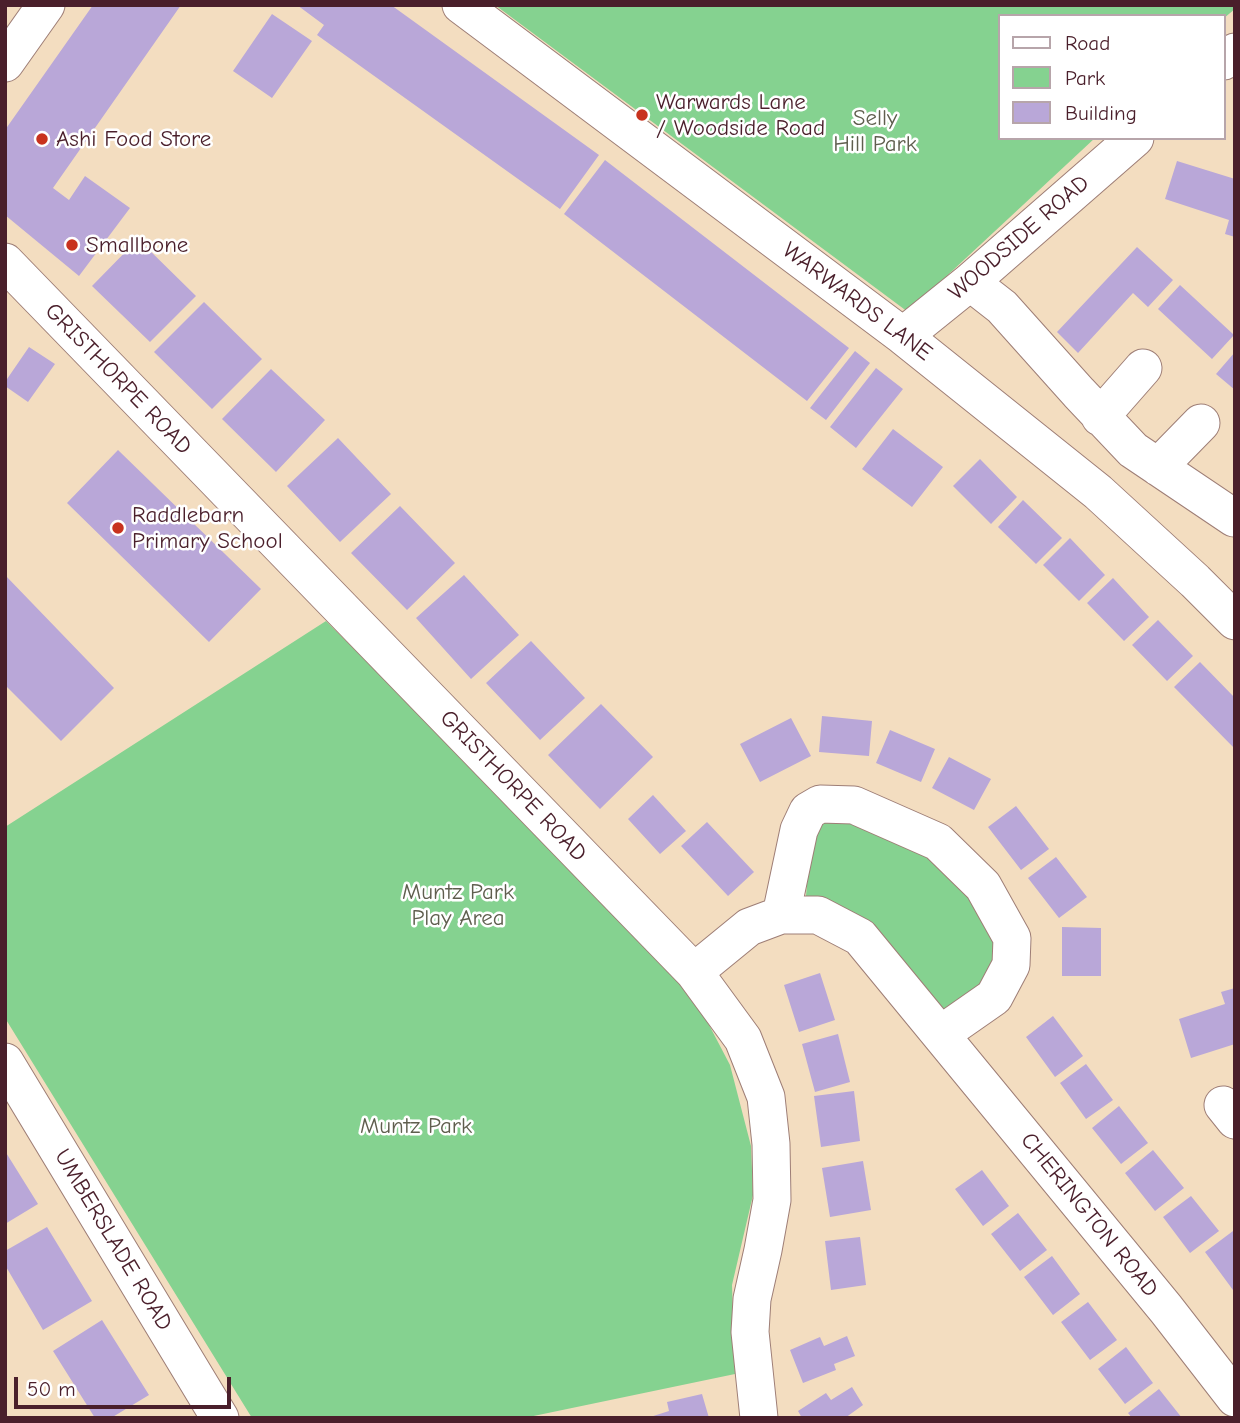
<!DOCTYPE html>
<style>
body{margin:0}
#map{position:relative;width:1240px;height:1423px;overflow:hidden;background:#f3ddc0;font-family:"Comic Neue",sans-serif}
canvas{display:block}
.frame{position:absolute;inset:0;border:7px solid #4a1f2b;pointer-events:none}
.legend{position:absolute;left:998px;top:14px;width:228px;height:126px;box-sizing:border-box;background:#fff;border:2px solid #b7a5aa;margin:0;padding:9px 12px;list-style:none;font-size:21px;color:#4a1f2b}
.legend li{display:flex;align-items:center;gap:14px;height:35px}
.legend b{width:35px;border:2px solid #b7a5aa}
.scale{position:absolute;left:14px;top:1377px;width:217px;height:32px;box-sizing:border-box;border:4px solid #4a1f2b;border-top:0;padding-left:9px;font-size:21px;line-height:24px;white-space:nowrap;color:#4a1f2b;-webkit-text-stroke:5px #fff;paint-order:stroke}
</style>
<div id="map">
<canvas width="1240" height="1423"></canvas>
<div class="frame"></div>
<ul class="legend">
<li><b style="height:9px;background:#fff"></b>Road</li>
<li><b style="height:19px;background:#85d290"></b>Park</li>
<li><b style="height:19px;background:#b9a7d8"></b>Building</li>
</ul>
<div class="scale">50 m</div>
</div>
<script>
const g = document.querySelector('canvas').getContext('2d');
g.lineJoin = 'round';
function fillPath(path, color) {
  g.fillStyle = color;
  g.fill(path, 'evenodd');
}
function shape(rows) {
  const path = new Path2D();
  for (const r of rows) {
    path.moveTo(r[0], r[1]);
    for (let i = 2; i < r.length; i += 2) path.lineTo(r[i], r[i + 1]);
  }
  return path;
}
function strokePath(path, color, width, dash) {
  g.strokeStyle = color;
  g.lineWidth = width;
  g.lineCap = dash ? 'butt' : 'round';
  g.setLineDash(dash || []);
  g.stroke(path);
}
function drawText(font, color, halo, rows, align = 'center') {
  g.font = font + ' "Comic Neue",sans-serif';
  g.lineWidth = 5;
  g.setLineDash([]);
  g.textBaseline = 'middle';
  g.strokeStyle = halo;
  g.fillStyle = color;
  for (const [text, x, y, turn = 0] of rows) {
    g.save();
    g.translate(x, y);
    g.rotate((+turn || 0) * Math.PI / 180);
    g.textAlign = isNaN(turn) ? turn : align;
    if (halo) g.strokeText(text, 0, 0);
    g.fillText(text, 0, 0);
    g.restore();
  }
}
const green = shape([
 [495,5,1235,5,1235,9,1224,18,1224,16,1000,16,1000,138,1095,138,908,312],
 [326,621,558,852,696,1000,730,1065,751,1146,753,1195,732,1285,735,1374,524,1418,252,1418,5,1018,5,827],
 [832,818,860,819,933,851,996,933,995,956,981,983,936,1015,805,907,812,829]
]);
const building = shape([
 [93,5,181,5,53,188,69,200,85,176,130,208,79,276,5,215,5,130],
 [297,5,337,5,339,7,340,5,391,5,599,155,560,209,317,35,324,25],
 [272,14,312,41,272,98,233,71],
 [605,160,849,348,807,401,564,214],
 [1177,161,1235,179,1235,237,1225,234,1229,220,1165,199],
 [138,239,196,296,150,342,92,286],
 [1137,247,1173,280,1148,307,1133,293,1078,353,1057,332],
 [1180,285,1234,335,1212,359,1158,309],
 [204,302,262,359,212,409,154,352],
 [29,347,55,364,28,402,5,386,5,382],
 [855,351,870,363,826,420,810,408],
 [1235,352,1235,390,1216,374],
 [876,368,903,389,856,448,830,427],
 [271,369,325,420,276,472,222,419],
 [893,429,943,467,912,507,862,469],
 [338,438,391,494,340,542,287,486],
 [118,450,261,589,209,642,67,503],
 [980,459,1017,497,991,524,953,486],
 [1023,500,1062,538,1036,564,998,527],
 [400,506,455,563,407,610,351,553],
 [1070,538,1105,575,1079,601,1043,565],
 [5,575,114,688,61,741,5,685],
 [464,575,519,635,471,679,416,618],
 [1113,578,1149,617,1124,641,1087,603],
 [1158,620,1193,656,1167,681,1132,645],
 [531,641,585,698,540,740,486,683],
 [1200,662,1235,698,1235,749,1174,687],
 [601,704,653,757,600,809,548,755],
 [822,716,872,721,869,756,819,752],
 [791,718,811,756,760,782,740,744],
 [890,730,935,749,921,782,876,763],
 [949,757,991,779,974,810,932,788],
 [653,795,686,831,660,854,628,819],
 [1016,806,1049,849,1021,870,988,827],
 [707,822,754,872,728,896,681,846],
 [1056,857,1087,897,1059,918,1028,878],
 [1062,927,1101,928,1101,976,1062,976],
 [820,973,835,1020,799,1032,784,985],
 [1235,988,1235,1044,1191,1058,1179,1019,1225,1004,1221,992],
 [1053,1016,1083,1056,1055,1077,1026,1037],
 [838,1034,850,1082,815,1092,802,1044],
 [1086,1064,1113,1100,1086,1119,1060,1083],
 [854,1091,860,1141,821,1147,814,1096],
 [1119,1106,1148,1143,1121,1164,1092,1128],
 [1153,1150,1184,1188,1155,1211,1125,1173],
 [5,1151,38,1204,5,1224],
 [863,1161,871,1210,830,1217,822,1168],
 [982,1170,1009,1206,983,1226,955,1189],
 [1191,1196,1219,1231,1190,1253,1163,1217],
 [1018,1213,1047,1250,1020,1271,991,1234],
 [47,1227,92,1301,43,1330,5,1265,5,1251],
 [1233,1231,1235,1234,1235,1288,1233,1290,1205,1252],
 [860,1237,866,1285,831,1290,825,1241],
 [1052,1256,1080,1294,1053,1315,1024,1277],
 [1088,1302,1117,1340,1090,1360,1061,1322],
 [102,1320,149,1395,111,1418,95,1418,53,1351],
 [847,1336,855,1356,834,1364,836,1370,803,1383,790,1350,820,1337,824,1346],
 [1126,1347,1153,1383,1125,1404,1098,1369],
 [852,1387,863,1405,845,1418,802,1418,798,1411,826,1393,831,1400],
 [1159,1389,1182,1418,1132,1418,1128,1413],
 [702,1394,709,1418,647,1418,669,1411,667,1402]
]);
const minor = shape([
 [461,5,903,336,1098,492,1195,581,1235,621],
 [1224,61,1235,52],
 [5,63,46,5],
 [5,262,694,972,743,1039,766,1097,771,1144,772,1200,763,1250,752,1299,750,1332,759,1418],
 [970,282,1002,307,1079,393,1133,450,1234,518],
 [903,336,970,282,1135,138],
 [1100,417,1143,368],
 [1158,467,1201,423],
 [781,915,799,830,808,811,820,804,854,805,938,842,983,886,1012,938,1011,965,994,997,941,1034],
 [694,972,749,927,781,915,818,915,860,937,1166,1309,1235,1398],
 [5,1062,220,1418],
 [1223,1105,1235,1120]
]);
const markers = [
 [642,115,7,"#c8321e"],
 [42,139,7,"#c8321e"],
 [72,245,7,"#c8321e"],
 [118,528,7,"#c8321e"]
];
const poiNames = [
 ["Warwards Lane",656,102],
 ["/ Woodside Road",656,128],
 ["Ashi Food Store",56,139],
 ["Smallbone",86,245],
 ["Raddlebarn",132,515],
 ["Primary School",132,541]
];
const parkNames = [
 ["Selly",875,118],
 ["Hill Park",875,144],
 ["Muntz Park",458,892],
 ["Play Area",458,918],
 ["Muntz Park",416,1126]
];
const streetNames = [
 ["WOODSIDE ROAD",1019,238,-41],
 ["WARWARDS LANE",857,302,37],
 ["GRISTHORPE ROAD",118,379,46],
 ["GRISTHORPE ROAD",513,786,46],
 ["CHERINGTON ROAD",1089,1215,51],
 ["UMBERSLADE ROAD",113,1240,59]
];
fillPath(green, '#85d290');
fillPath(building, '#b9a7d8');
strokePath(minor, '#9e7e76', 39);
strokePath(minor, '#fff', 37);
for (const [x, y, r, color] of markers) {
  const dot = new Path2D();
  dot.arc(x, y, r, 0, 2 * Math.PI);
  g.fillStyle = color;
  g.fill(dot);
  strokePath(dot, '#fff', 2.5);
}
drawText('23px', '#4a1f2b', '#fff', poiNames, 'left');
drawText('23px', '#5f5e4e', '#fff', parkNames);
drawText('23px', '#4a1f2b', '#fff', streetNames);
</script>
